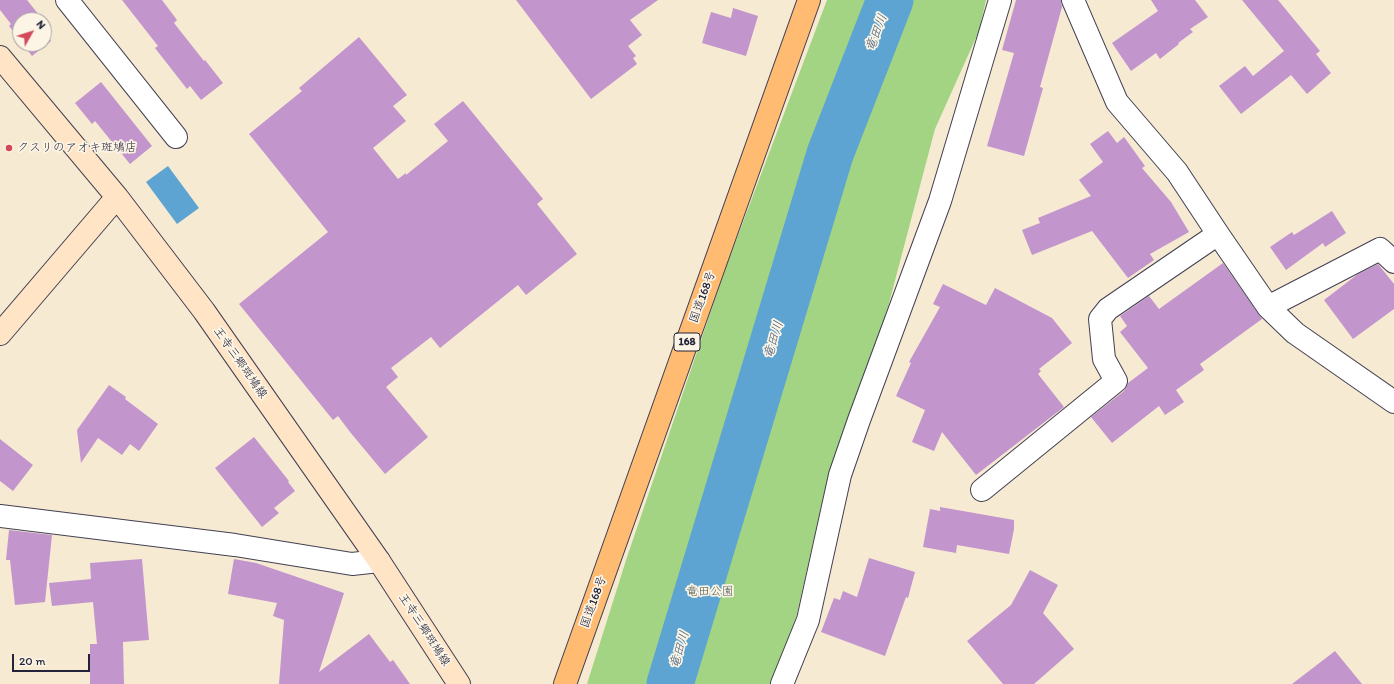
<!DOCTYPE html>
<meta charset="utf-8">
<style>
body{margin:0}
#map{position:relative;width:1394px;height:684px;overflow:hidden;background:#f7ead3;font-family:Itim,sans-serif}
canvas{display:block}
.north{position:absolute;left:12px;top:12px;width:40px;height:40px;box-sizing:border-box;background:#fcf5e5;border:1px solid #a5a1a1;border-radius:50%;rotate:51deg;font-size:11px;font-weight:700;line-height:16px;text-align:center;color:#22223b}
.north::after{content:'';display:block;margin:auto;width:14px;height:18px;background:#d1495b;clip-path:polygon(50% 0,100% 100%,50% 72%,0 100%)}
.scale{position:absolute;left:12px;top:654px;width:78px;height:18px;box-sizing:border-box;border:2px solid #22223b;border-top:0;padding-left:5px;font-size:12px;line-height:14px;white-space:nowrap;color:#22223b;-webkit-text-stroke:3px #fcf5e5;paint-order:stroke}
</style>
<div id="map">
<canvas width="1394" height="684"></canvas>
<div class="north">N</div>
<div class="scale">20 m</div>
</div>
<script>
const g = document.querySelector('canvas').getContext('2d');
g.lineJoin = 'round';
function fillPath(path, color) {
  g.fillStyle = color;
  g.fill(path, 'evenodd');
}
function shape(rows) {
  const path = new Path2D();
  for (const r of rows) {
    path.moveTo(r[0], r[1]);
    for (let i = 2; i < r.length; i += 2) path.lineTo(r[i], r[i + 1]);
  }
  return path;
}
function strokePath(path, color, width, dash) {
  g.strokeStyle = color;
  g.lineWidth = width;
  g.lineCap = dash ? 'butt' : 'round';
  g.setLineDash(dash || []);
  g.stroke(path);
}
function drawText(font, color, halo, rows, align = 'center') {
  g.font = font + ' Itim,"Klee One",sans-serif';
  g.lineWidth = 3.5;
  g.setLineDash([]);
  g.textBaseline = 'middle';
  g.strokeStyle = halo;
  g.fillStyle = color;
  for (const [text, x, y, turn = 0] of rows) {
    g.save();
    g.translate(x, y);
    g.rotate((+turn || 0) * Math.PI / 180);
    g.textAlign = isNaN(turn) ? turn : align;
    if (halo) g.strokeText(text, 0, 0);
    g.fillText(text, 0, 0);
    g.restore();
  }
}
const green = shape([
 [827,0,986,0,979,31,935,129,888,307,825,489,796,618,771,684,587,684,627,557,726,267]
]);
const water = shape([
 [168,166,199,208,177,224,146,182]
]);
const river = shape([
 [670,684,830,154,890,0]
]);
const building = shape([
 [0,0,27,0,43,20,20,20,20,40,9,26,11,24,0,10],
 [122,0,162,0,177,20,174,23,204,61,205,60,223,83,201,100,190,86,187,89,155,48,158,46],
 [516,0,658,0,630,20,642,35,628,46,636,56,633,58,637,64,591,99],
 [1016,0,1061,0,1062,7,1040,87,1043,88,1024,156,987,146,1014,53,1002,50],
 [1151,0,1195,0,1208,17,1190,29,1193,32,1178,43,1179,44,1160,59,1156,53,1131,71,1112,43,1158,11],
 [1242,0,1278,0,1320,51,1316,54,1331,73,1307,94,1291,75,1241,114,1219,86,1245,66,1253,76,1284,51],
 [733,8,758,16,746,56,702,43,711,12,731,18],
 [44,32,51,41,32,56,23,44,44,44],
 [359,37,407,95,393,106,406,121,373,148,398,179,406,173,406,175,448,141,434,124,463,101,543,199,537,204,577,254,526,295,518,285,440,348,431,337,391,368,398,377,386,387,428,437,385,474,350,432,338,416,333,420,239,304,328,232,249,134,302,91,299,88],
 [101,82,152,146,130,164,95,121,92,124,75,103],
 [1108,131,1117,143,1124,137,1145,166,1142,168,1171,202,1189,232,1150,254,1154,260,1128,278,1092,231,1032,255,1022,230,1040,223,1038,218,1091,196,1079,180,1103,162,1090,144],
 [1332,211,1346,233,1325,247,1323,243,1286,270,1270,247,1292,232,1294,235],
 [1223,263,1262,319,1200,364,1204,370,1176,390,1184,402,1165,415,1159,406,1112,443,1091,417,1124,391,1128,383,1148,368,1120,332,1127,326,1120,316,1149,296,1159,309],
 [1378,264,1394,284,1394,309,1353,339,1324,300,1358,274],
 [943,284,986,305,995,288,1052,318,1072,343,1039,369,1041,371,1038,374,1064,407,976,475,942,432,934,451,912,442,925,410,896,396,911,363,909,362,940,307,933,304],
 [109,385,126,397,125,399,158,424,139,451,130,444,122,455,98,438,81,463,77,430],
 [254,437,289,481,288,482,295,491,274,508,279,513,262,527,215,468],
 [0,439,33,465,13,491,0,481],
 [940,507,1014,520,1014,529,1009,554,957,545,956,553,923,547,930,509,940,511],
 [9,530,52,535,45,602,15,605,10,560,6,560],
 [869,558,915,572,908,598,906,597,885,656,821,632,834,598,840,600,843,591,857,597],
 [142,559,149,640,123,642,124,684,90,684,90,644,97,644,93,602,52,606,49,583,91,579,90,563],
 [234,559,256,563,344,593,319,672,369,634,390,662,393,660,410,684,279,684,284,620,273,616,277,603,228,594],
 [1030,570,1058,585,1043,613,1074,649,1034,684,1003,684,967,641,1011,605],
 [1335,651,1362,684,1292,684]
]);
const street = shape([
 [67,0,176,137],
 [1073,0,1117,102,1177,172,1218,234,1268,307,1295,333,1394,402],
 [1268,307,1380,249,1394,262],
 [982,490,1116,381,1104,359,1100,319,1108,309,1218,234],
 [0,516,235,545,352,564,379,561],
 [782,684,808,620,840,475,859,420,940,201,1000,0]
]);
const secondary = shape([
 [0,57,117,197,204,311,379,561,459,684],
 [0,334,117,197]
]);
const highway = shape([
 [565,684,809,0]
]);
const markers = [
 [9,148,4,"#d1495b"]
];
const shields = [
 [687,342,26]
];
const shieldNames = [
 ["168",687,342]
];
const poiNames = [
 ["クスリのアオキ斑鳩店",17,148]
];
const streetNames = [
 ["国道168号",703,297,-70],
 ["王寺三郷斑鳩線",240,363,55],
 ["国道168号",594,602,-70],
 ["王寺三郷斑鳩線",424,630,57]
];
const parkNames = [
 ["竜田公園",710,592]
];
const waterNames = [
 ["竜田川",877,33,-69],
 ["竜田川",774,340,-73],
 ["竜田川",680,650,-73]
];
fillPath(green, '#a2d483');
fillPath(water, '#5da4d3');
strokePath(river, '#5da4d3', 47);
fillPath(building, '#c295cd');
strokePath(street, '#424052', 24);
strokePath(secondary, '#424052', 24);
strokePath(highway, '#424052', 24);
strokePath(street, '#fff', 22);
strokePath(secondary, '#ffe4c6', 22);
strokePath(highway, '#febb71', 22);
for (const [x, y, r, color] of markers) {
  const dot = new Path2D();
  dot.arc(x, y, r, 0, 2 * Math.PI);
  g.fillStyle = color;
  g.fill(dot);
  strokePath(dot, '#fcf5e5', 1.5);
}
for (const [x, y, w] of shields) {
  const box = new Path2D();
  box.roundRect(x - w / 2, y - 9, w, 18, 3);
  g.fillStyle = '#fcf5e5';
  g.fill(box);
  strokePath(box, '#22223b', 1);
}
drawText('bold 11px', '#22223b', null, shieldNames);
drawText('12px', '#22223b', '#fcf5e5', poiNames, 'left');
drawText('12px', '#22223b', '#fcf5e5', streetNames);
drawText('12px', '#485751', '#fcf5e5', parkNames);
drawText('italic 13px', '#3a5678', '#fcf5e5', waterNames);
</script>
